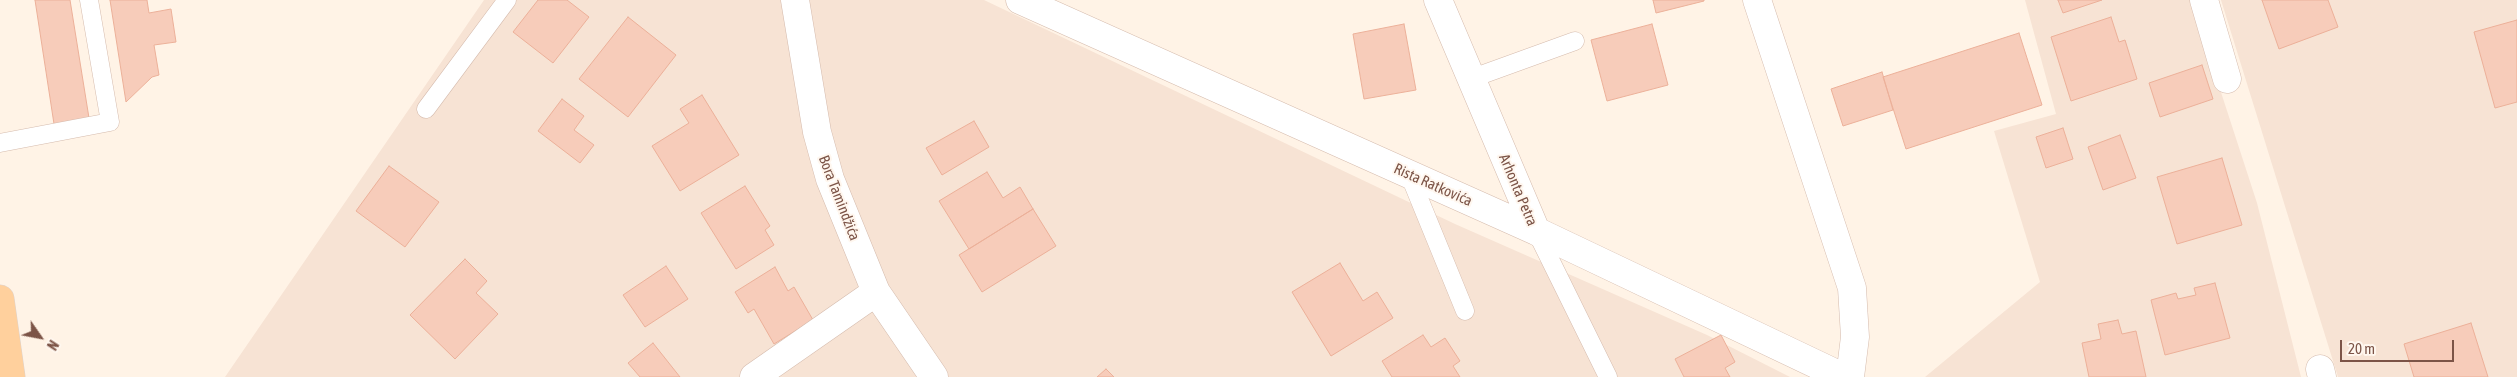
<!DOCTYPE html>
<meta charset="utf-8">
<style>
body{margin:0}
#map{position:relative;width:2517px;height:377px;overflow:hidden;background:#fff3e6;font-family:"Asap Condensed",sans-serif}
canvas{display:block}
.north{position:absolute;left:15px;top:312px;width:50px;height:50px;-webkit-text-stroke:4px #fff7ef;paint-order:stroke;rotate:123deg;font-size:14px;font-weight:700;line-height:20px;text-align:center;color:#7c5447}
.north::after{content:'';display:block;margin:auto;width:18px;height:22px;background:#7c5447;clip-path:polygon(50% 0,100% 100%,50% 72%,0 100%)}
.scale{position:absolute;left:2340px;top:340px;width:114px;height:22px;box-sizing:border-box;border:2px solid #7c5447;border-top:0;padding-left:6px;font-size:15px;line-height:18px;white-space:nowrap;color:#7c5447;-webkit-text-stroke:4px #fff7ef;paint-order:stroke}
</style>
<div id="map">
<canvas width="2517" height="377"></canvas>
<div class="north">N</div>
<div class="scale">20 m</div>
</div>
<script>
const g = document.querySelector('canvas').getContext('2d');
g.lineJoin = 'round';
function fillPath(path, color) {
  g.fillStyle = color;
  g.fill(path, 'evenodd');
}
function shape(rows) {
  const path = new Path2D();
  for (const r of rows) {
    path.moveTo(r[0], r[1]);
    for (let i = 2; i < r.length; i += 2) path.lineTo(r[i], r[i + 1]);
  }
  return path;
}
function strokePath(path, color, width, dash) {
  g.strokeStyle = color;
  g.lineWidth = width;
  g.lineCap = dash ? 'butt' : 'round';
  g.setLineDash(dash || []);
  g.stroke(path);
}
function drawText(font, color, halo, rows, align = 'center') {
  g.font = font + ' "Asap Condensed",sans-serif';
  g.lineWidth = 4;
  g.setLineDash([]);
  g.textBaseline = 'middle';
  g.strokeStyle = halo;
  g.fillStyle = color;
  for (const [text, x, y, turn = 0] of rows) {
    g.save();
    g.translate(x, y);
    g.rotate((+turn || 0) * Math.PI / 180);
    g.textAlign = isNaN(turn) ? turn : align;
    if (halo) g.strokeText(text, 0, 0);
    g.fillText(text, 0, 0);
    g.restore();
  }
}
const residential = shape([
 [484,0,984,0,1455,224,1707,335,1790,377,225,377],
 [2025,0,2191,0,2257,203,2301,377,1925,377,2040,282,1994,131,2056,114],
 [2221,0,2517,0,2517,377,2338,377]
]);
const building = shape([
 [35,0,70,0,89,118,54,124,35,0],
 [110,0,147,0,149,13,171,9,176,42,154,45,159,75,152,77,126,102,110,0],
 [538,0,567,0,589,17,553,63,513,32,538,0],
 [1653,0,1704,0,1704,1,1656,13,1653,0],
 [2058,0,2102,0,2063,13,2058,0],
 [2262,0,2328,0,2338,27,2279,49,2262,0],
 [628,17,676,55,628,117,579,79,628,17],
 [2111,17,2119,42,2125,40,2137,79,2071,101,2051,37,2111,17],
 [2517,20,2517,102,2495,108,2474,32,2517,20],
 [1404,24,1416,90,1364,99,1353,34,1404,24],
 [1652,24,1668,85,1607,101,1591,40,1652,24],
 [2019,33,2042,105,1906,149,1883,77,2019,33],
 [2202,65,2213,99,2160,117,2149,83,2202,65],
 [1882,72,1893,110,1843,126,1831,89,1882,72],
 [702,95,739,155,680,191,652,146,689,123,680,109,702,95],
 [562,99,584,116,574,130,594,145,580,163,538,131,562,99],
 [974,121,989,147,942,175,926,148,974,121],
 [2063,128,2073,159,2046,168,2036,137,2063,128],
 [2120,135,2136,178,2103,190,2088,147,2120,135],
 [2222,158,2242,225,2177,244,2157,177,2222,158],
 [389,166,439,202,405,247,356,211,389,166],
 [987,172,1003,198,1020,187,1033,209,969,249,939,201,987,172],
 [745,186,770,226,765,230,774,245,736,269,701,213,745,186],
 [1033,209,1056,246,982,292,959,255,1033,209],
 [465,259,487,281,476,293,498,314,455,359,410,315,465,259],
 [1340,263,1363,301,1377,292,1393,318,1331,356,1292,292,1340,263],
 [666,266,688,299,645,327,623,295,666,266],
 [775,267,788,291,794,287,813,320,774,344,754,309,748,313,735,292,775,267],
 [2215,283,2230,338,2165,355,2151,300,2176,293,2178,299,2196,295,2194,288,2215,283],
 [2118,320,2122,334,2136,331,2146,377,2089,377,2082,343,2101,339,2098,324,2118,320],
 [2471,323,2488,377,2414,377,2404,344,2471,323],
 [1423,335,1431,347,1445,338,1460,361,1453,366,1460,377,1392,377,1382,361,1423,335],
 [1721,335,1735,362,1725,368,1730,377,1684,377,1675,359,1721,335],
 [653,343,680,377,640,377,628,363,653,343],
 [1106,369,1114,377,1097,377,1106,369]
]);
const lane = shape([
 [1470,79,1575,41],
 [426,109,507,0],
 [0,143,110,122,89,0],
 [1409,174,1465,311],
 [1536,231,1608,377]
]);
const street = shape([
 [795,0,817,132,830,179,876,292,934,377],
 [1020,0,1536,231,1843,377],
 [1438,0,1536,231],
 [1757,0,1852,288,1855,337,1850,377],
 [2204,0,2227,79],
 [2320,369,2322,377],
 [754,377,876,292]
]);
const primary = shape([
 [0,299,11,377]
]);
const streetNames = [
 ["Rista Ratkovića",1433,185,24],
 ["Arhonta Petra",1518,190,67],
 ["Bora Tamindžića",839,198,69]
];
fillPath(residential, '#f7e3d4');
fillPath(building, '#f7ccba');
strokePath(building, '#ecb099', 1);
strokePath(lane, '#d5bbad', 19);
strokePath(street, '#d5bbad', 29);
strokePath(primary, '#ddd3cf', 29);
strokePath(lane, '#fff', 18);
strokePath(street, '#fff', 28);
strokePath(primary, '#ffd09d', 28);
drawText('15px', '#7c5447', '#fff7ef', streetNames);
</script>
